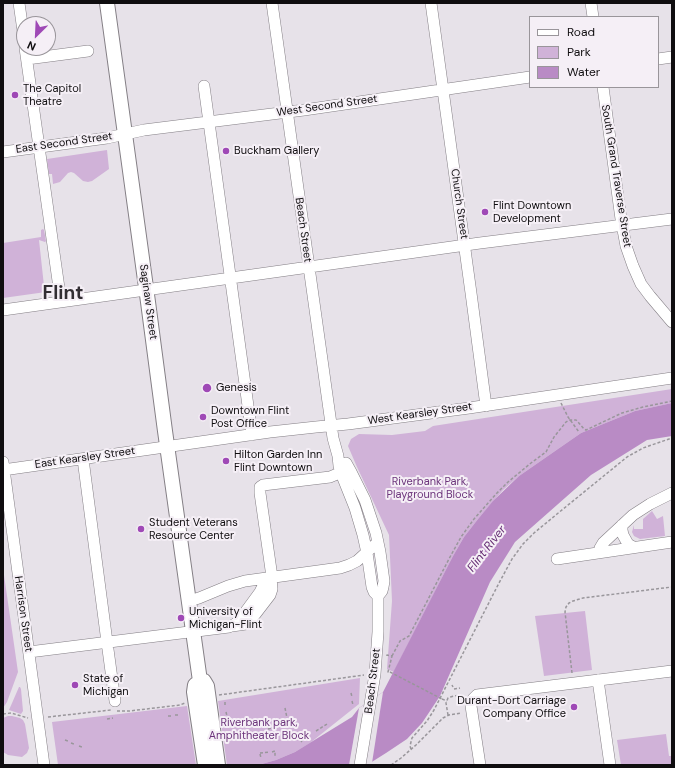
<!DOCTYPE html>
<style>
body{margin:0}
#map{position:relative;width:675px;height:768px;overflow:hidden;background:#e7e2e9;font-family:"DM Sans",sans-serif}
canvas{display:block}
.frame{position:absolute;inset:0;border:4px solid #0f0d0f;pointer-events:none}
.legend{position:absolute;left:529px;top:16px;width:130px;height:72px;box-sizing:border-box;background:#f5eff6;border:1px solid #99959a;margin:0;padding:5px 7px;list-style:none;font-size:12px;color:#0f0d0f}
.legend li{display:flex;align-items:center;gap:8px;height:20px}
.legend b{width:20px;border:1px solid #99959a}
.north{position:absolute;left:16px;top:16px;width:40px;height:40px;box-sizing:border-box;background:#f5eff6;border:1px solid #99959a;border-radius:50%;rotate:204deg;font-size:11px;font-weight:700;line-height:16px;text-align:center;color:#0f0d0f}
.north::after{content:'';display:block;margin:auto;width:14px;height:18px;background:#9f49b6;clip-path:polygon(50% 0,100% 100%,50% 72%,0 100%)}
</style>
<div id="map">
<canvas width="675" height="768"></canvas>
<div class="frame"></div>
<ul class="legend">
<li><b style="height:5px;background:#fff"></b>Road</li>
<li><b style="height:11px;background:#d0b2d8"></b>Park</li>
<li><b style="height:11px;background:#b98bc5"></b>Water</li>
</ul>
<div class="north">N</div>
</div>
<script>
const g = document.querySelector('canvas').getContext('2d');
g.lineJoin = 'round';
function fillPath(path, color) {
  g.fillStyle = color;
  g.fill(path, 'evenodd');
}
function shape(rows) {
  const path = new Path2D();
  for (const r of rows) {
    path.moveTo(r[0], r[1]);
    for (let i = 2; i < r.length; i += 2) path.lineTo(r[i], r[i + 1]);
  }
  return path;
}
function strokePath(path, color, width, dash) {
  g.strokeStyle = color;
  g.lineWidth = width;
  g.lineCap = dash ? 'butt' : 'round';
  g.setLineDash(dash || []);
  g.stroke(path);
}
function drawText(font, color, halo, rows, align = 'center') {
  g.font = font + ' "DM Sans",sans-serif';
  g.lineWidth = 4;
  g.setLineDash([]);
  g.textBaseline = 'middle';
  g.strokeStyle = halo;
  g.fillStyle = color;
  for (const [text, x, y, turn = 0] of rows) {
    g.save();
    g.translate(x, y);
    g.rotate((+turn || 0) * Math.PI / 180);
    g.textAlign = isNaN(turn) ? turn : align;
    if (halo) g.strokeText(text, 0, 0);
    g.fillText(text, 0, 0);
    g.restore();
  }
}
const green = shape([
 [107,150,109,169,92,181,88,182,83,181,74,173,71,172,68,173,60,182,53,184,52,174,49,174,47,159],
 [43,229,44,230,46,241,45,242,39,240,44,286,53,289,53,291,3,298,3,243,41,237,41,230],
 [672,389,672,403,635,411,581,433,519,476,503,490,478,519,464,537,453,556,394,672,387,669,392,601,389,535,357,467,348,446,351,439,359,434,392,435,425,431,433,426],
 [652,511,657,519,663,516,665,536,640,539,634,536,632,532,634,525,634,529,643,529,643,519],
 [3,568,18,672,7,702,3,708],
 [585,611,592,670,544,676,535,616],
 [360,678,359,704,310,743,295,752,276,760,258,765,227,765,218,701],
 [19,687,20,687,21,689,23,711,21,714,9,710],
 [187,706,196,765,58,765,52,722],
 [8,716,12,716,20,718,23,720,25,724,29,748,27,753,22,757,8,755,3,752,3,718],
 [666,734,669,756,672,756,672,765,621,765,617,740]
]);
const water = shape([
 [672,403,672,436,647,440,591,475,515,542,490,582,440,696,422,723,407,739,386,753,367,765,258,765,276,760,295,752,352,717,359,708,383,692,453,556,464,537,478,519,493,501,519,476,581,433,635,411]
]);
const pier = shape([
 [383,692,372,763,370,765,349,765,359,708]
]);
const path = shape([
 [561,403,568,417,579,432],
 [387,656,387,655,392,656,388,672,390,672],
 [392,656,400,641,409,636,450,557,461,537,474,519,496,494,508,482,531,463,546,452,554,437,566,422,569,420,576,420,578,422,584,429,586,430,622,413,643,407,672,401],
 [572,673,565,612,566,607,569,603,573,601,583,598,672,587],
 [452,685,453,687],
 [454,689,460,688],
 [351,693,352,697],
 [219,695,364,675],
 [442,699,447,701],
 [352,701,353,705],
 [225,702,225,706],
 [285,708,287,718],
 [117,711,129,711,180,705,185,703],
 [226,712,227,716],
 [3,714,11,713,28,718],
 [175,715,179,715],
 [448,715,446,703,448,698,450,697,459,695,464,696],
 [168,716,173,716],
 [48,717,111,710],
 [107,719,113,718],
 [268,729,272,728],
 [316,731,327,724],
 [279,735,280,734],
 [65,740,68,741],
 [301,742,302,741],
 [71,743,74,744],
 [79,746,82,747],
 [411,749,410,746,412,738,427,721,434,710,499,583,512,559,523,544,534,533,557,514,627,457,643,448,672,438],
 [272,752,275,751,275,756],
 [260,753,270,752],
 [260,754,261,758],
 [391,765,401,758,416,745,443,718,449,715,461,713]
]);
const minor = shape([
 [19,3,24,38],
 [272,3,333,438,338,456,339,466,341,473,355,508,363,535,367,553,372,587,374,592,378,596,378,632,375,674,360,765],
 [431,3,471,293,486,406],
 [591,3,593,17],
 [25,48,61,302],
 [27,59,88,51],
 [658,59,672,57],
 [204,86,252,435],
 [603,87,621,219,626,246,633,266,641,284,650,296,672,322],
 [3,152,107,138,144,130,304,110,530,77],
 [3,310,480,243,672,219],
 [83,459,107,642,115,701],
 [3,462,44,765],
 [346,463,351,472,365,500,376,533,380,552,384,581,383,587,382,591,378,596],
 [3,470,270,432,316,427,348,424,469,408,672,378],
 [622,525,622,530,623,535,628,544,633,547],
 [599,552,600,548,603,543,633,515,650,504,672,493],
 [557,559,672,542],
 [272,577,260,493,260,487,263,485,330,477,349,469],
 [189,601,199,598,228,586,245,581,340,568,349,565,357,561,378,542],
 [232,626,246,624,250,621,270,595,272,589,271,578],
 [29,652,229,627,235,624,238,622,260,592,267,578],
 [598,680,610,765],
 [480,765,471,706,473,699,477,695,672,671]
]);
const major = shape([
 [107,3,148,302,165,431,200,681],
 [200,681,204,681,207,686,218,765],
 [200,681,195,685,194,692,205,765]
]);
const pathBridge = shape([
 [390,672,442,699]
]);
const markers = [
 [15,95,4,"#9f49b6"],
 [226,151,4,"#9f49b6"],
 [485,212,4,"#9f49b6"],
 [207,388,5,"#9f49b6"],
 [203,417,4,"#9f49b6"],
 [226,461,4,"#9f49b6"],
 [141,529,4,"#9f49b6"],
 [181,618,4,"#9f49b6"],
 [75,685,4,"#9f49b6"],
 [574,707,4,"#9f49b6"]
];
const poiNames = [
 ["The Capitol",23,89],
 ["Theatre",23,102],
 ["Buckham Gallery",234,151],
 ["Flint Downtown",493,206],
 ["Development",493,219],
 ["Genesis",216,388],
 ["Downtown Flint",211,411],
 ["Post Office",211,424],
 ["Hilton Garden Inn",234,455],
 ["Flint Downtown",234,468],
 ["Student Veterans",149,523],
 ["Resource Center",149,536],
 ["University of",189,612],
 ["Michigan-Flint",189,625],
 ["State of",83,679],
 ["Michigan",83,692],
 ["Durant-Dort Carriage",566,701,"right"],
 ["Company Office",566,714,"right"]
];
const streetNames = [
 ["West Second Street",327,106,-8],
 ["East Second Street",64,143,-8],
 ["South Grand Traverse Street",616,176,81],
 ["Church Street",459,204,82],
 ["Beach Street",303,230,82],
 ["Saginaw Street",148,302,82],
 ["West Kearsley Street",420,414,-8],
 ["East Kearsley Street",85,458,-8],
 ["Harrison Street",23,614,82],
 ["Beach Street",373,681,-83]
];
const parkNames = [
 ["Riverbank Park,",430,482],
 ["Playground Block",430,495],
 ["Riverbank park,",259,723],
 ["Amphitheater Block",259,736]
];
const waterNames = [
 ["Flint River",487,549,-52]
];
const townNames = [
 ["Flint",63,294]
];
fillPath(green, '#d0b2d8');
fillPath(water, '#b98bc5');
fillPath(pier, '#e7e2e9');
strokePath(minor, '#837e84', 12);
strokePath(major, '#837e84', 16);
strokePath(path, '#99969b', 1.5, [3, 2]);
strokePath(minor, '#fff', 11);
strokePath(major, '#fff', 14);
strokePath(pathBridge, '#99969b', 1.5, [3, 2]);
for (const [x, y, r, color] of markers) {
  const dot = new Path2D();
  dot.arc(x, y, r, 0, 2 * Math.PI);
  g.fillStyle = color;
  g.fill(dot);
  strokePath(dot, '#f5eff6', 1.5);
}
drawText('11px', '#0f0d0f', '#f5eff6', poiNames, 'left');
drawText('11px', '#0f0d0f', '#f5eff6', streetNames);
drawText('11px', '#6c347b', '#f5eff6', parkNames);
drawText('italic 12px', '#632b72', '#f5eff6', waterNames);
drawText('bold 19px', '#322e33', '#f5eff6', townNames);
</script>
